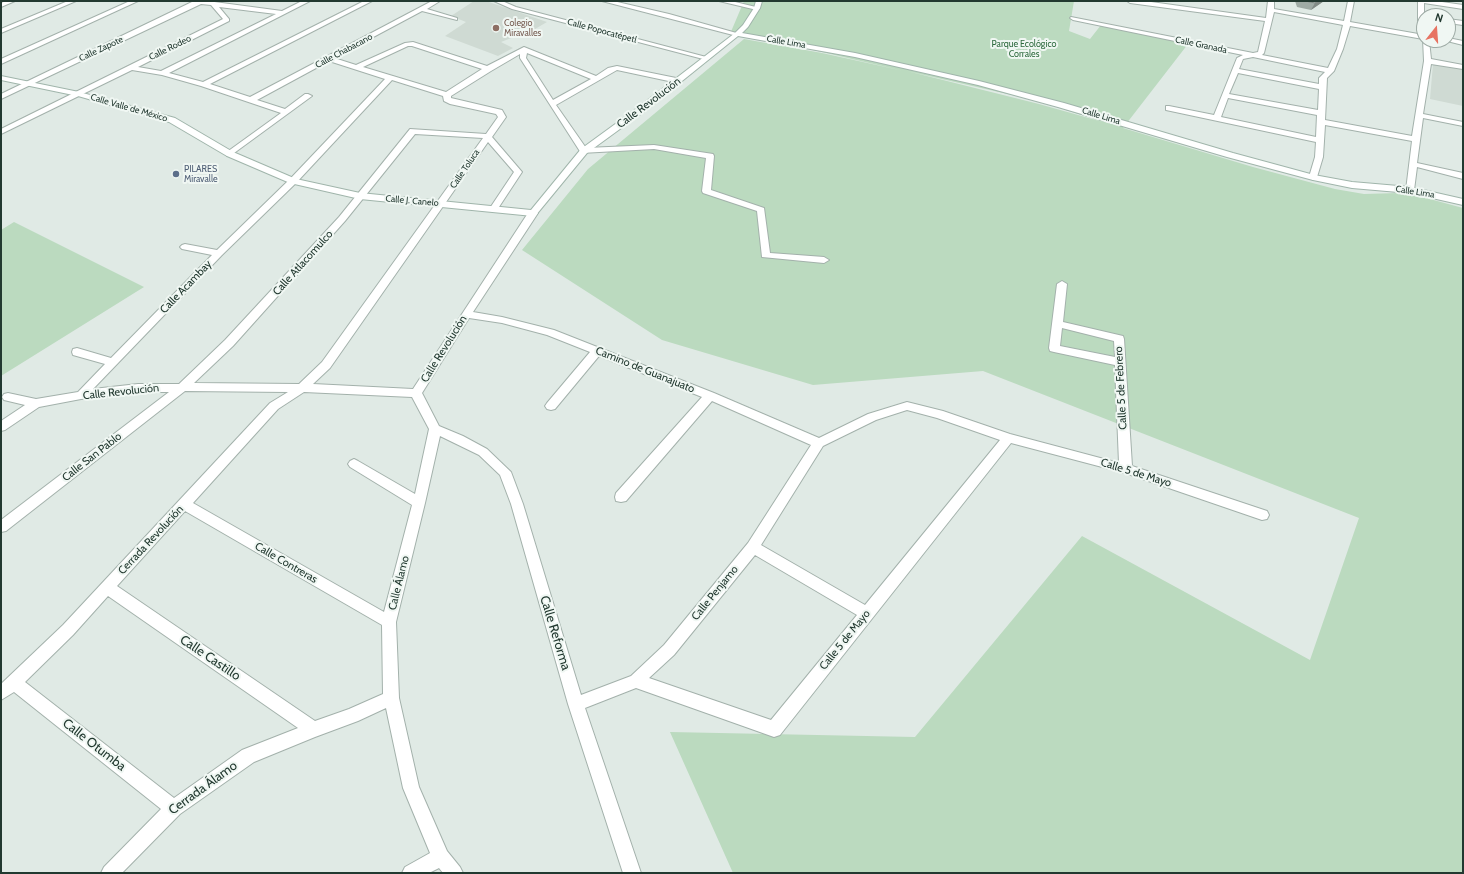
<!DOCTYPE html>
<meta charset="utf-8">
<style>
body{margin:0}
#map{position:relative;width:1464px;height:874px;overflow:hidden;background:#e0eae5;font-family:Cabin,sans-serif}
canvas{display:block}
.frame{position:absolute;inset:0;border:2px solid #223930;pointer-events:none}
.north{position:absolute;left:1416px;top:8px;width:40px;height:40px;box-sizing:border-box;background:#f0f7f3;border:1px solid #9eaba5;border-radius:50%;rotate:17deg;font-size:11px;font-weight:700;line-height:16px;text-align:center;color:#223930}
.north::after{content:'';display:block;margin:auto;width:14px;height:18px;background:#e77362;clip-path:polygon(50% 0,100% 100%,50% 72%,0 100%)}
</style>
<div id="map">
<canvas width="1464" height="874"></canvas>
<div class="frame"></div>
<div class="north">N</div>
</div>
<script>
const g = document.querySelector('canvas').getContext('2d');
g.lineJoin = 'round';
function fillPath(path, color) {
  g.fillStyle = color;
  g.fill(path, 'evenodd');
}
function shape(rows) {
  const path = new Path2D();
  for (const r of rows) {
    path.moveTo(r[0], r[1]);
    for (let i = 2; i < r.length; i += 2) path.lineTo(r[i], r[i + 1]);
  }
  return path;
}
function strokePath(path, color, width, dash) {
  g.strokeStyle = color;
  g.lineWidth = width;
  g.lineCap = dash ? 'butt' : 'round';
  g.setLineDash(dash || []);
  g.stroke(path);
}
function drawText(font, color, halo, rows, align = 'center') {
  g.font = font + ' Cabin,sans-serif';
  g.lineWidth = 4;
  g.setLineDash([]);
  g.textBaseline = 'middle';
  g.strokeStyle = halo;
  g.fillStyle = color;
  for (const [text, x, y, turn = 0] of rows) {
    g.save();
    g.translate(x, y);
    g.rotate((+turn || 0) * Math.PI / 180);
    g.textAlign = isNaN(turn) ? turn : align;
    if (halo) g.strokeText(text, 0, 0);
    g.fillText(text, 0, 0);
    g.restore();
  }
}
const built = shape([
 [474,1,486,1,547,22,523,36,519,35,501,42,513,48,498,56,445,36,466,22,451,16],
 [1433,64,1463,69,1463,106,1430,99]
]);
const green = shape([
 [744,1,1074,1,1069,31,1090,39,1101,25,1188,44,1123,128,1253,167,1335,189,1364,194,1398,193,1415,195,1463,208,1463,873,733,873,670,732,915,737,1082,536,1310,660,1359,518,983,371,813,385,662,340,522,250,588,169,744,39,822,53,904,71,800,47,730,34],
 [907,71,1038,101,1103,122,1039,104],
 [14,222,144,287,1,376,1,230]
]);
const street = shape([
 [6,1,15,1,1,7,1,3,6,1],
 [68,1,76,1,1,33,1,29,68,1],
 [130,1,138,1,1,64,1,59,130,1],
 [194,1,207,1,282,11,302,1,310,1,169,73,203,82,364,1,372,1,210,84,250,97,432,1,440,1,427,9,457,18,457,20,422,11,334,58,356,65,405,43,413,42,487,66,524,47,596,76,608,68,617,66,681,79,681,83,678,83,617,70,556,105,586,148,654,145,713,154,714,156,711,190,764,208,770,253,824,257,829,260,824,263,762,257,757,211,703,193,702,191,706,158,654,149,581,153,520,58,520,54,491,71,451,96,451,98,502,110,506,117,492,137,522,172,497,210,491,210,490,208,514,172,488,142,330,368,313,384,413,389,528,213,533,210,538,213,473,312,502,317,554,330,714,393,819,438,868,414,907,402,943,411,1010,434,1119,463,1115,365,1054,352,1050,351,1049,348,1057,284,1062,281,1067,284,1063,322,1123,336,1124,339,1132,466,1267,511,1269,515,1267,519,1262,520,1125,473,1011,443,780,735,774,737,636,688,585,708,641,873,623,873,568,704,511,504,500,475,479,455,440,436,425,503,396,622,399,698,419,787,447,851,460,867,463,873,443,873,439,868,429,873,402,873,405,867,430,853,403,788,386,708,358,721,315,737,254,762,180,814,122,873,101,873,104,867,161,809,14,692,1,700,1,684,63,625,270,403,288,392,185,391,6,531,1,532,1,520,169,392,138,392,81,399,39,407,5,430,1,431,1,421,25,405,4,400,2,397,4,394,8,393,36,399,78,392,105,364,73,355,72,352,73,349,77,348,111,358,212,255,182,249,180,247,182,245,185,244,217,250,290,179,385,79,329,61,257,100,285,109,305,94,308,94,312,96,230,156,227,156,226,154,227,152,281,113,201,86,162,75,132,70,1,134,1,129,223,19,211,5,201,4,1,99,1,94,194,1],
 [219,7,276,14,161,71,138,67,229,21,229,19,219,7],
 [408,46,412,46,482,69,446,92,363,67,408,46],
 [527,53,591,79,553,100,526,58,527,53],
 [392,80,443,96,444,101,450,104,496,114,498,117,486,134,410,129,339,217,225,340,179,384,138,384,93,389,222,255,296,183,392,80],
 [415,134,483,138,322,362,299,384,194,383,233,346,345,221,415,134],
 [469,318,502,323,547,335,590,352,547,403,545,406,547,409,551,410,555,409,599,356,702,397,616,493,615,497,616,501,621,502,626,501,712,401,811,445,748,543,664,645,631,676,581,695,523,504,511,472,487,449,463,436,439,426,422,393,469,318],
 [1062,328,1114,341,1115,357,1060,346,1062,328],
 [304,392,412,397,429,429,415,494,358,461,354,459,350,461,348,464,350,467,412,505,384,612,193,503,278,409,304,392],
 [907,410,937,418,1000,440,865,605,761,545,823,446,876,420,907,410],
 [185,511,382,625,383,694,349,709,315,721,117,586,185,511],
 [755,555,857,615,771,720,649,678,674,655,755,555],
 [108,596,298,728,242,750,174,798,25,682,73,635,108,596],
 [494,1,502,1,516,7,710,58,707,60,512,9,494,1],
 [602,1,613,1,669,14,740,34,737,36,602,1],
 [719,1,731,1,760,8,757,10,719,1],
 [1127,1,1144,1,1266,18,1268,1,1274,1,1274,9,1344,21,1348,1,1354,1,1350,22,1424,35,1422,34,1418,27,1418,1,1435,1,1463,5,1463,9,1424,3,1424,40,1429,40,1431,59,1463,65,1463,69,1431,64,1423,114,1463,122,1463,126,1423,118,1417,163,1463,173,1463,179,1417,167,1414,190,1413,192,1407,192,1406,190,1412,141,1325,125,1323,157,1317,177,1313,180,1309,177,1315,157,1316,142,1166,110,1166,106,1169,106,1214,115,1237,58,1243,55,1073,20,1070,18,1071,17,1253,53,1258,52,1265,21,1130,3,1127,1],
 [1274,12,1343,25,1337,49,1328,68,1262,55,1264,53,1274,12],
 [1350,26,1423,39,1424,61,1412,136,1325,120,1327,78,1334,71,1343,49,1350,26],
 [1253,57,1325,72,1319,78,1319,84,1239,69,1243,59,1253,57],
 [1238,73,1319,89,1318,110,1229,94,1238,73],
 [1228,98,1317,115,1316,137,1221,117,1228,98],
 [1448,19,1463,21,1463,25,1448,23,1448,19],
 [1448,38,1463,41,1463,45,1443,40,1448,40,1448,38]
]);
const secondary = shape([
 [756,1,762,1,760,8,748,27,742,33,855,53,979,81,1064,103,1233,153,1314,175,1352,182,1410,187,1463,199,1463,205,1410,193,1352,188,1313,180,1227,157,1058,107,978,85,855,57,738,36,646,110,587,153,536,215,533,216,360,199,290,183,227,156,169,122,78,96,1,80,1,76,79,92,175,118,233,152,296,179,360,193,531,210,581,149,640,106,735,33,743,25,754,8,756,1]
]);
const wall = shape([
 [1295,1,1324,1,1311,10,1297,7]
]);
const shadedWall = shape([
 [1318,1,1324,1,1311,10,1315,3]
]);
const building = shape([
 [1305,1,1318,1,1315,3,1305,1]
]);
const markers = [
 [496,28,4,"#8d6e63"],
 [176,174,4,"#5c6f8a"]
];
const farEducationnames = [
 ["Colegio",504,23],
 ["Miravalles",504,33]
];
const farStreetnames = [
 ["Calle Popocatépetl",602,31,15],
 ["Calle Lima",786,42,10],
 ["Calle Granada",1201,45,12],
 ["Calle Rodeo",170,48,-26],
 ["Calle Zapote",101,49,-25],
 ["Calle Chabacano",344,51,-28],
 ["Calle Valle de México",129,108,16],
 ["Calle Lima",1101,116,17],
 ["Calle Toluca",465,169,-56],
 ["Calle Lima",1415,192,9],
 ["Calle J. Canelo",412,201,5]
];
const farParknames = [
 ["Parque Ecológico",1024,44],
 ["Corrales",1024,54]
];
const farServicenames = [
 ["PILARES",184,169],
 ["Miravalle",184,179]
];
const streetNames = [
 ["Calle Revolución",649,103,-37],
 ["Calle Atlacomulco",303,263,-48],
 ["Calle Acambay",186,287,-46],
 ["Calle Revolución",444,349,-58],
 ["Camino de Guanajuato",645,370,22],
 ["Calle 5 de Febrero",1121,388,-93],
 ["Calle Revolución",121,392,-6],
 ["Calle San Pablo",92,457,-38],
 ["Calle 5 de Mayo",1136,473,17],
 ["Cerrada Revolución",151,540,-47],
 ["Calle Contreras",286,563,30],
 ["Calle Álamo",399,583,-76],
 ["Calle Penjamo",715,593,-51],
 ["Calle 5 de Mayo",845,640,-51]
];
const nearStreetnames = [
 ["Calle Reforma",555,633,73],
 ["Calle Castillo",210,658,34],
 ["Calle Otumba",94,745,38],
 ["Cerrada Álamo",203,788,-36]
];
fillPath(built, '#cfdad3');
fillPath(green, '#bbdabf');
strokePath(street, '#a3b1ab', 2);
strokePath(secondary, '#a0b5ab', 2);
fillPath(street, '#fff');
fillPath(secondary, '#fff');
fillPath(wall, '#9faba5');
fillPath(shadedWall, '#828b86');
fillPath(building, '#b9c7c0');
strokePath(building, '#828b86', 1);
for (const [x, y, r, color] of markers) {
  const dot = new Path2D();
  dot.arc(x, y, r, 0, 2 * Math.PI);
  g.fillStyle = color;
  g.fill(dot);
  strokePath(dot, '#f0f7f3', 1.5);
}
drawText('9px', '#785e54', '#f0f7f3', farEducationnames, 'left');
drawText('9px', '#223930', '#f0f7f3', farStreetnames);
drawText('9px', '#306c40', '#f0f7f3', farParknames);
drawText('9px', '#4e5e75', '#f0f7f3', farServicenames, 'left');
drawText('11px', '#223930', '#f0f7f3', streetNames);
drawText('13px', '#223930', '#f0f7f3', nearStreetnames);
</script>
